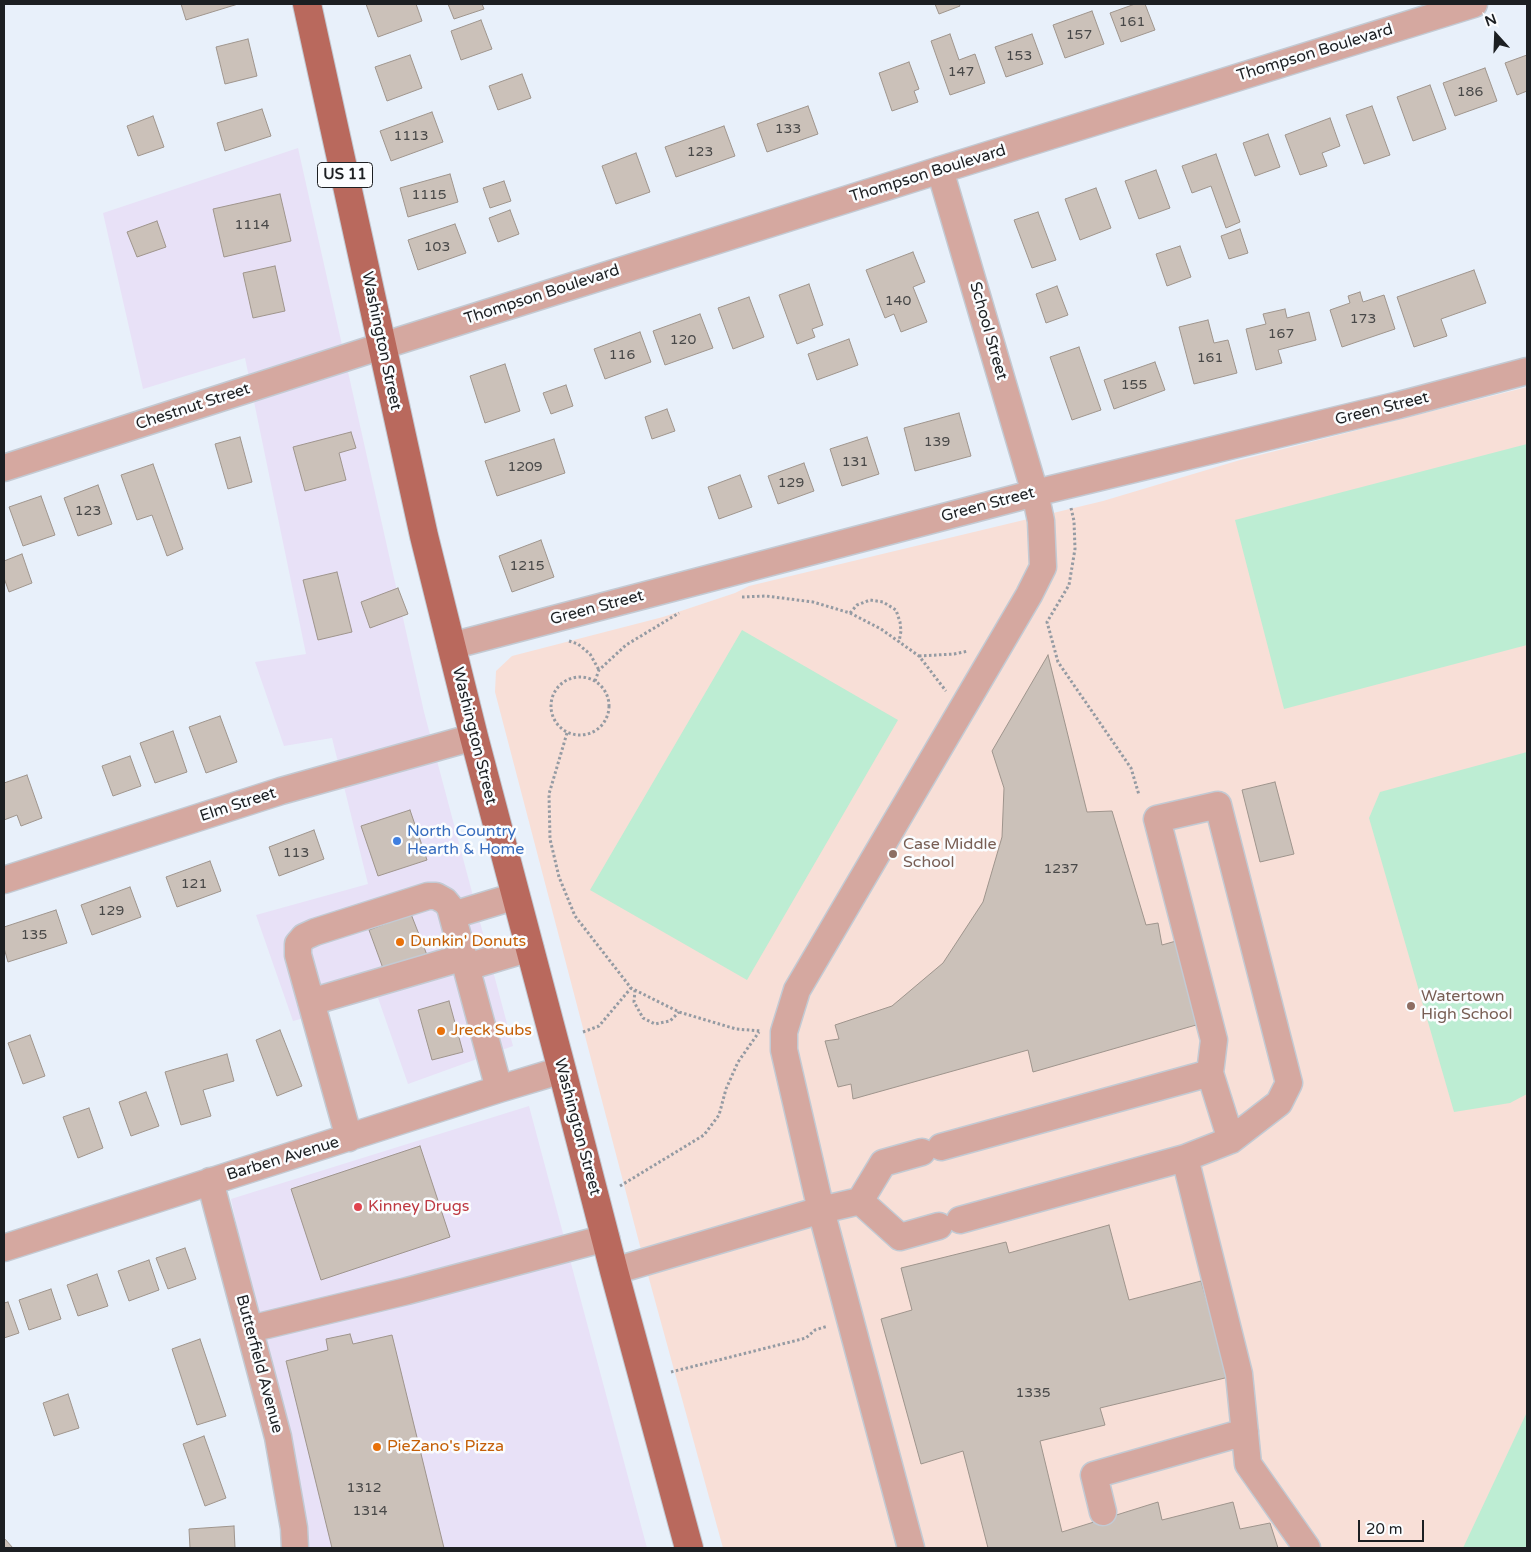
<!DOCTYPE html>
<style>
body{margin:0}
#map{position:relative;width:1531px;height:1552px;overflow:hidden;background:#e8f0fa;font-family:"Varela Round",sans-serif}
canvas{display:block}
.frame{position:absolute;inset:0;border:5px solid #1c1f22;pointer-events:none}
.north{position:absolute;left:1471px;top:10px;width:50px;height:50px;-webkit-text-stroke:4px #fbfdff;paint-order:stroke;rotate:340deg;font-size:14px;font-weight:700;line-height:20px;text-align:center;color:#1c1f22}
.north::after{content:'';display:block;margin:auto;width:18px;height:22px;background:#1c1f22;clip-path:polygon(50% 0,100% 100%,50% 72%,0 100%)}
.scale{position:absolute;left:1358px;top:1520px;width:66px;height:22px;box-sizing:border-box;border:2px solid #1c1f22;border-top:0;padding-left:6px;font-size:15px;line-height:18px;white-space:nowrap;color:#1c1f22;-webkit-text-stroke:4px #fbfdff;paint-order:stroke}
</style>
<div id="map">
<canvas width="1531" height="1552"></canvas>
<div class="frame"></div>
<div class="north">N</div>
<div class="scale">20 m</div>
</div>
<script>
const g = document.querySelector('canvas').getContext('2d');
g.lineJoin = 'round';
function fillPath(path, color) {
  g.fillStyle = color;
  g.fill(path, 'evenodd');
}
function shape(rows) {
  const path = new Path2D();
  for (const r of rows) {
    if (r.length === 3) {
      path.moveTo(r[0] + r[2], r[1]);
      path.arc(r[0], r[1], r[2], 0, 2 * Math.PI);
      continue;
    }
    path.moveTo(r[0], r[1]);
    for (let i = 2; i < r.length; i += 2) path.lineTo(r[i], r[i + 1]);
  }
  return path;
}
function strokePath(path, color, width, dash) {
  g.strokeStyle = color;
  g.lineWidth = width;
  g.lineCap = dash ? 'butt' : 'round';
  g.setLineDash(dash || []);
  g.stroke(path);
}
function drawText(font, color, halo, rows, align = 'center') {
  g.font = font + ' "Varela Round",sans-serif';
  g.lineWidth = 5;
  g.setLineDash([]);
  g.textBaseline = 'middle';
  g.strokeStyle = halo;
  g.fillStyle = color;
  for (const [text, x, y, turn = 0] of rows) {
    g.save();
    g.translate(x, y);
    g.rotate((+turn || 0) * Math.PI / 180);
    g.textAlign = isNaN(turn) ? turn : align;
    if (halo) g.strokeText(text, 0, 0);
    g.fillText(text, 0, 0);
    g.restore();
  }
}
const commercial = shape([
 [298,148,424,712,513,1046,408,1084,378,998,293,1021,256,915,368,884,332,738,284,746,255,662,306,654,245,358,143,389,103,213],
 [529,1106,647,1548,305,1548,231,1199]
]);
const education = shape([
 [1527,387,1527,1548,723,1548,640,1246,495,692,496,671,512,656,663,617,735,593,749,586,1103,501,1240,460]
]);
const green = shape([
 [1527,444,1527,645,1284,709,1235,520],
 [742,630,898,720,747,980,590,890],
 [1527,752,1527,1094,1510,1103,1454,1112,1369,818,1380,792],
 [1527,1412,1527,1548,1463,1548]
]);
const building = shape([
 [181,4,238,4,186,20,181,4],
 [366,4,416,4,422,21,378,37,366,4],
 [448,4,482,4,484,9,454,19,448,4],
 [935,4,959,4,960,6,939,14,935,4],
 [1135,4,1145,4,1155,30,1121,42,1110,13,1135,4],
 [1092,11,1104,44,1065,58,1053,25,1092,11],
 [481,20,492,49,461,60,451,31,481,20],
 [950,34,959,60,975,54,985,83,950,95,931,41,950,34],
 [1032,34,1043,64,1006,77,995,47,1032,34],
 [248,39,257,76,225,84,216,47,248,39],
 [410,55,422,88,387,101,375,67,410,55],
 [1527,55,1527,91,1517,95,1505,63,1527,55],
 [909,62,919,89,914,91,918,102,892,111,879,73,909,62],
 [1485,68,1497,101,1455,116,1443,83,1485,68],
 [522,74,531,98,498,110,489,86,522,74],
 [1430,85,1446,129,1413,141,1397,97,1430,85],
 [808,106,818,134,767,152,757,124,808,106],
 [1372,106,1390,155,1364,164,1346,115,1372,106],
 [262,109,271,136,225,151,217,123,262,109],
 [432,112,443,142,391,161,380,131,432,112],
 [153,116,164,147,138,156,127,126,153,116],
 [1330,118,1340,146,1322,153,1327,166,1300,175,1285,135,1330,118],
 [724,126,735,156,676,177,665,147,724,126],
 [1268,134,1280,167,1255,176,1243,143,1268,134],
 [636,153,650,192,616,204,602,166,636,153],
 [1216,154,1240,222,1226,228,1211,186,1192,193,1182,166,1216,154],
 [1156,170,1170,208,1139,219,1125,181,1156,170],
 [450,174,458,202,408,217,400,188,450,174],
 [504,181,511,201,490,208,483,188,504,181],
 [1096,188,1111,228,1080,240,1065,199,1096,188],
 [280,194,291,241,224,257,213,209,280,194],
 [510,210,519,234,498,242,489,218,510,210],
 [1038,212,1056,260,1032,268,1014,220,1038,212],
 [157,221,166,247,137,257,127,232,157,221],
 [455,224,466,253,418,270,408,240,455,224],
 [1240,229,1248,253,1229,259,1221,236,1240,229],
 [1180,246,1191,277,1167,286,1156,254,1180,246],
 [913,252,925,282,913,287,927,322,901,332,894,314,885,318,866,270,913,252],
 [275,266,285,311,253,318,243,273,275,266],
 [1474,270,1486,303,1441,319,1447,336,1414,347,1397,297,1474,270],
 [809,284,823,325,812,329,815,337,797,344,779,295,809,284],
 [1057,286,1068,315,1046,323,1036,294,1057,286],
 [1360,292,1363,302,1384,295,1395,329,1342,347,1330,310,1350,303,1348,296,1360,292],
 [749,297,764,337,733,349,718,308,749,297],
 [1285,309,1287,318,1309,312,1316,340,1278,350,1282,363,1256,370,1246,329,1266,324,1263,314,1285,309],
 [700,314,713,348,665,365,653,331,700,314],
 [1208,320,1214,343,1228,340,1237,373,1194,384,1179,327,1208,320],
 [640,332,651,362,605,379,594,349,640,332],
 [849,339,858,365,817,380,808,354,849,339],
 [1079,347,1101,410,1072,420,1050,357,1079,347],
 [1155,362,1165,390,1114,409,1104,380,1155,362],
 [505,364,520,411,485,423,470,376,505,364],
 [566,385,573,406,551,414,543,393,566,385],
 [667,409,675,431,652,439,645,417,667,409],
 [959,413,971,456,915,471,904,428,959,413],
 [351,432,356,448,339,453,346,480,305,491,293,447,351,432],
 [240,437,252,482,228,489,215,444,240,437],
 [867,437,879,474,842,486,830,449,867,437],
 [554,439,565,473,497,496,485,461,554,439],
 [804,463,814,491,778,504,768,476,804,463],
 [153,464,183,549,167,556,152,515,137,520,121,475,153,464],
 [740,475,752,507,719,519,708,487,740,475],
 [98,485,112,524,78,536,64,498,98,485],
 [41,496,55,535,23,546,9,507,41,496],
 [541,540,554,577,512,592,499,556,541,540],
 [22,554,32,583,9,592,4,578,4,561,22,554],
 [337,572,352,632,318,640,303,580,337,572],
 [398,588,408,614,370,628,361,602,398,588],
 [1048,655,1087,812,1112,811,1146,925,1158,923,1162,945,1183,939,1203,1023,1033,1072,1028,1050,853,1099,851,1084,838,1087,825,1041,839,1039,835,1025,892,1006,943,963,983,902,1002,837,1004,788,992,751,1048,655],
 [220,716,237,762,206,773,189,727,220,716],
 [173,731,187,772,155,783,140,743,173,731],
 [130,756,141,786,113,796,102,766,130,756],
 [27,775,42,818,21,826,17,815,4,820,4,783,27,775],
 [1275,782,1294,854,1260,862,1242,790,1275,782],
 [410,810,427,860,378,876,361,826,410,810],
 [314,830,324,859,279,876,269,847,314,830],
 [210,861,221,891,177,907,166,877,210,861],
 [130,887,141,917,92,935,81,905,130,887],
 [56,910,67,943,8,962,4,948,4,927,56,910],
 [411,914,427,955,384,971,369,930,411,914],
 [449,1001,463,1052,432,1060,418,1010,449,1001],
 [280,1030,302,1086,277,1096,256,1040,280,1030],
 [30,1035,45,1076,23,1084,8,1043,30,1035],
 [227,1054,234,1081,203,1090,211,1116,181,1125,165,1072,227,1054],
 [146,1092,159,1126,131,1136,119,1102,146,1092],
 [89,1108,103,1148,78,1158,63,1117,89,1108],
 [420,1146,450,1237,321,1280,291,1189,420,1146],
 [1109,1225,1129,1300,1201,1281,1229,1377,1100,1408,1105,1425,1040,1441,1062,1532,1158,1502,1162,1520,1233,1502,1240,1529,1270,1523,1278,1548,988,1548,963,1451,921,1464,881,1319,912,1310,901,1268,1006,1242,1009,1253,1109,1225],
 [185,1248,196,1279,168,1289,156,1258,185,1248],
 [149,1260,159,1290,129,1301,118,1271,149,1260],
 [97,1274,108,1306,78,1316,67,1285,97,1274],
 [51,1289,61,1319,29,1330,19,1300,51,1289],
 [8,1302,19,1333,4,1338,4,1303,8,1302],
 [350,1334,353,1344,392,1335,444,1548,332,1548,286,1361,328,1350,326,1339,350,1334],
 [200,1339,226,1416,197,1425,172,1349,200,1339],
 [68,1394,79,1428,54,1436,43,1403,68,1394],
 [204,1436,226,1498,205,1506,183,1444,204,1436],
 [234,1526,235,1548,190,1548,189,1529,234,1526],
 [4,1538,13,1548,4,1548,4,1538]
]);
const path = shape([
 [1071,508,1074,521,1075,549,1069,585,1047,622,1058,662,1131,768,1139,795],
 [742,597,766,596,813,602,850,613,881,629,919,656,946,691],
 [850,613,857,605,870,600,883,602,896,610,900,622,901,631,899,642],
 [569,641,578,644,590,654,599,670],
 [919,656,954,654,968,651],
 [580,706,29],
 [595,681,599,670,626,645,679,613],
 [567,733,549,794,550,839,559,877,575,916,631,988,679,1012,736,1029,761,1031],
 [635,990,634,1002,643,1018,655,1024,670,1021,679,1012],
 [583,1032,599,1026,631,988],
 [620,1186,704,1135,719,1115,726,1089,738,1062,759,1032],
 [671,1372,806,1338,815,1330,828,1326]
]);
const minor = shape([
 [4,468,382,346,940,170,1474,4],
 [451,646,1035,493,1399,405,1527,371],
 [4,880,281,791,474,737],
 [453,915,516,896],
 [467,967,530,948],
 [311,1002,464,957],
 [349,1138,298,955,298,944,304,937,315,932,428,896,436,896,445,901,450,907,499,1089],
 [941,1147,1210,1073],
 [922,1152,883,1163,860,1201,900,1237,939,1226],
 [1185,1158,1239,1374,1248,1464,1307,1548],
 [210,1181,278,1437,294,1528,295,1548],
 [860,1201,821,1210,784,1050,784,1032,797,990,1029,595,1043,567,1041,521,1035,493,940,170],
 [960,1220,1185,1158,1231,1140,1279,1103,1289,1083,1218,805,1157,819,1214,1040,1210,1073,1231,1140],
 [4,1248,499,1089,562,1070],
 [614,1271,821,1210,911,1548],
 [250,1329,407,1291,606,1238],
 [1103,1512,1094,1475,1245,1432]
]);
const major = shape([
 [307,4,424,536,474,737,562,1070,614,1271,689,1548]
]);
const markers = [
 [397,841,5,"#3f7fe0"],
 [893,854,5,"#8d6e63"],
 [400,942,5,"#e8710a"],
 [1411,1006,5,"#8d6e63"],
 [441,1031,5,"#e8710a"],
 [358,1207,5,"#e0444e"],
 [377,1447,5,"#e8710a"]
];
const numberNames = [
 ["161",1132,22],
 ["157",1079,35],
 ["153",1019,56],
 ["147",961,72],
 ["186",1470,92],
 ["133",788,129],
 ["1113",411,136],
 ["123",700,152],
 ["1115",429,195],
 ["1114",252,225],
 ["103",437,247],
 ["140",898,301],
 ["173",1363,319],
 ["167",1281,334],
 ["120",683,340],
 ["116",622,355],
 ["161",1210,358],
 ["155",1134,385],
 ["139",937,442],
 ["131",855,462],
 ["1209",525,467],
 ["129",791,483],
 ["123",88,511],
 ["1215",527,566],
 ["113",296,853],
 ["1237",1061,869],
 ["121",194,884],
 ["129",111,911],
 ["135",34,935],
 ["1335",1033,1393],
 ["1312",364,1488],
 ["1314",370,1511]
];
const shields = [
 [345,175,55]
];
const shieldNames = [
 ["US 11",345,175]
];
const streetNames = [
 ["Thompson Boulevard",1315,53,-17],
 ["Thompson Boulevard",928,174,-17],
 ["Thompson Boulevard",542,295,-18],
 ["School Street",988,331,74],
 ["Washington Street",381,341,78],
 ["Chestnut Street",193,407,-18],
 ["Green Street",1382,409,-14],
 ["Green Street",988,505,-15],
 ["Green Street",597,608,-15],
 ["Washington Street",474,736,76],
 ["Elm Street",238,805,-18],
 ["Washington Street",577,1127,75],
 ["Barben Avenue",283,1159,-17],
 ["Butterfield Avenue",259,1364,75]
];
const shopNames = [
 ["North Country",407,832],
 ["Hearth & Home",407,850]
];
const educationNames = [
 ["Case Middle",903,845],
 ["School",903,863],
 ["Watertown",1421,997],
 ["High School",1421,1015]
];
const foodNames = [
 ["Dunkin' Donuts",410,942],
 ["Jreck Subs",451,1031],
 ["PieZano's Pizza",387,1447]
];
const healthNames = [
 ["Kinney Drugs",368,1207]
];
fillPath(commercial, '#e8e1f7');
fillPath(education, '#f8dfd7');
fillPath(green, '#bdedd3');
fillPath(building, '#cbc1b9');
strokePath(building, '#9f958d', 1);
strokePath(minor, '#c3cad3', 29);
strokePath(major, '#c3cad3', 30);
strokePath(path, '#959ba3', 3, [2.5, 2.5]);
strokePath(minor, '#d5a8a0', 26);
strokePath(major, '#b9695d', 28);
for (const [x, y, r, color] of markers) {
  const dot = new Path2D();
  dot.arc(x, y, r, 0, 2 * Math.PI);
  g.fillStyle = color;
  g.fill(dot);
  strokePath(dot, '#fbfdff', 2);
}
drawText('14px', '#484848', null, numberNames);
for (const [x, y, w] of shields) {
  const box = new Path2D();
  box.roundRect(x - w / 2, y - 12.5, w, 25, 4);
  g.fillStyle = '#fbfdff';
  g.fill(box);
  strokePath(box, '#1c1f22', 1);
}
drawText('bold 15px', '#1c1f22', null, shieldNames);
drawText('16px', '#1c1f22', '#fbfdff', streetNames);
drawText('16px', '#366cbe', '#fbfdff', shopNames, 'left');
drawText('16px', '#785e54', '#fbfdff', educationNames, 'left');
drawText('16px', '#c56008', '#fbfdff', foodNames, 'left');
drawText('16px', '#be3a42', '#fbfdff', healthNames, 'left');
</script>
